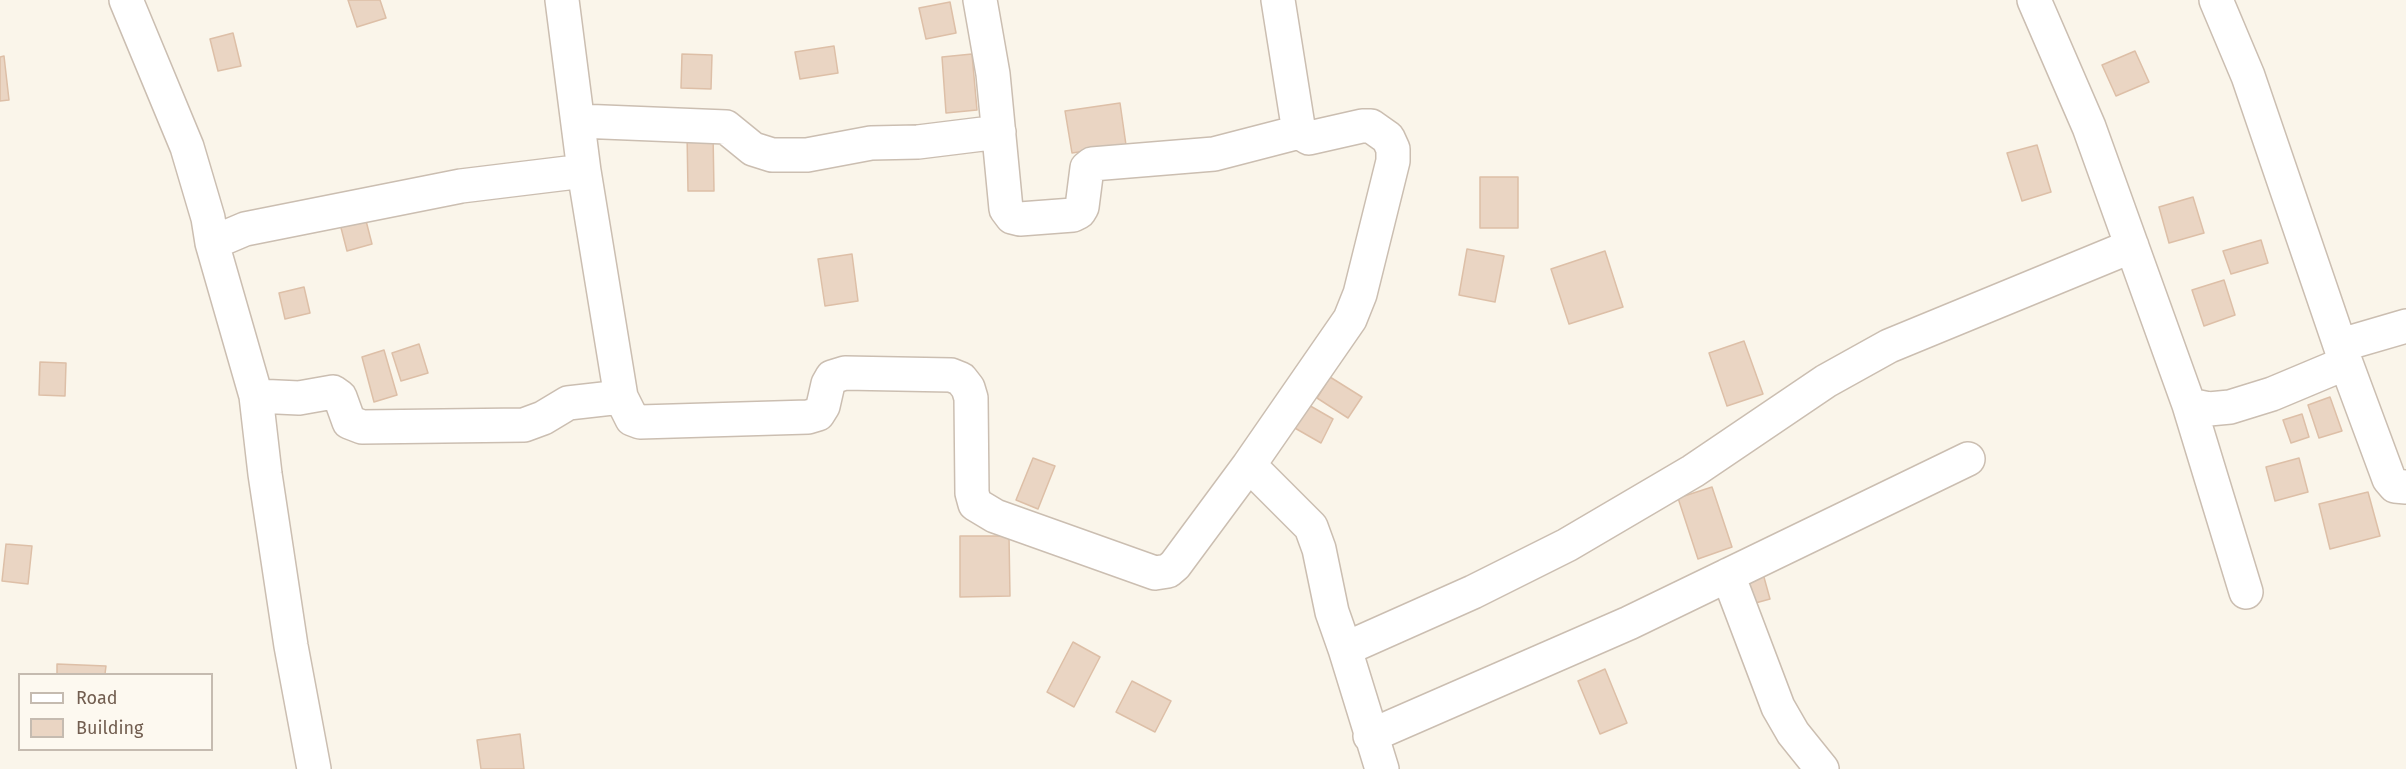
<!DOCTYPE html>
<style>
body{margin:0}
#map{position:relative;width:2406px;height:769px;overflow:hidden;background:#faf5ea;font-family:"Fira Sans",sans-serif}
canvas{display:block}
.legend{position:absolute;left:18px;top:673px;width:195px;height:78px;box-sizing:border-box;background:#fdf9f0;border:2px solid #c5bbb0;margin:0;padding:8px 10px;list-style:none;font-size:18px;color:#725e50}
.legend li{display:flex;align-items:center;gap:12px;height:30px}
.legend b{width:30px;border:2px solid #c5bbb0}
</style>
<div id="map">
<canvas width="2406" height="769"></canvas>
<ul class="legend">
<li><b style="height:8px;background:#fff"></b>Road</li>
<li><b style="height:16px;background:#ead5c3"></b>Building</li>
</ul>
</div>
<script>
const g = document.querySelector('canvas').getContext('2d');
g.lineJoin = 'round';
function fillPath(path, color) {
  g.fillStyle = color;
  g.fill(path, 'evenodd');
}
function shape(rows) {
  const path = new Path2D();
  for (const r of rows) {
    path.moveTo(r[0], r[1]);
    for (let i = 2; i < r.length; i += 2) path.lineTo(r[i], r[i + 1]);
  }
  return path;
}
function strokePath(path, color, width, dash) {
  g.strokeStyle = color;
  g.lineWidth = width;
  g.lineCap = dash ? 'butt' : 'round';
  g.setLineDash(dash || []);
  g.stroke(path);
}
const building = shape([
 [348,0,380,0,386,18,357,27,348,0],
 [950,2,956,33,926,39,919,8,950,2],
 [233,33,241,66,218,71,210,39,233,33],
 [834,46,838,73,800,79,795,52,834,46],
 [2135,51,2149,82,2116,96,2102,65,2135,51],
 [682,54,712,55,711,89,681,88,682,54],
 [972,54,977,110,946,113,942,57,972,54],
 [4,56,9,100,0,101,0,57,4,56],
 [1120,103,1126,145,1072,153,1065,111,1120,103],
 [687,133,713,133,714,191,688,191,687,133],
 [2037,145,2051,192,2022,201,2007,153,2037,145],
 [1480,177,1518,177,1518,228,1480,228,1480,177],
 [2193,197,2204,233,2169,243,2159,207,2193,197],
 [364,213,372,244,347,251,339,220,364,213],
 [2261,240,2268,263,2231,274,2223,251,2261,240],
 [1467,249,1504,256,1495,302,1459,295,1467,249],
 [1605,251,1623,307,1569,324,1551,269,1605,251],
 [852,254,858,301,825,306,818,259,852,254],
 [2224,280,2235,315,2204,326,2192,290,2224,280],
 [304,287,310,313,285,319,279,293,304,287],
 [1744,341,1763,394,1727,406,1709,353,1744,341],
 [419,344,428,373,401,381,392,353,419,344],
 [384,350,397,395,374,402,362,357,384,350],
 [40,362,66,363,65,396,39,395,40,362],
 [1330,377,1362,397,1348,418,1317,398,1330,377],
 [2330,397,2342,431,2319,438,2308,405,2330,397],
 [1300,400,1333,419,1321,443,1286,423,1300,400],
 [2302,414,2309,437,2291,443,2283,420,2302,414],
 [1033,458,1055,466,1038,509,1016,500,1033,458],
 [2299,458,2308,492,2275,501,2266,467,2299,458],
 [1712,487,1732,547,1698,559,1678,498,1712,487],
 [2368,492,2380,536,2330,549,2319,504,2368,492],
 [960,536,1009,536,1010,596,960,597,960,536],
 [6,544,32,546,28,584,2,581,6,544],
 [1762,570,1770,599,1741,607,1733,578,1762,570],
 [1073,642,1100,657,1074,707,1047,692,1073,642],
 [57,664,106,666,105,674,57,674,57,664],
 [1605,669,1627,723,1600,734,1578,681,1605,669],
 [1132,681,1171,701,1155,732,1116,712,1132,681],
 [520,734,524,769,481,769,477,740,520,734]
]);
const minor = shape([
 [126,0,187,147,208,218,212,243],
 [562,0,584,171],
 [980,0,993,74,1006,209,1012,217,1020,219,1073,215,1079,212,1082,207,1087,168,1092,164,1214,154,1299,132],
 [2034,0,2089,127,2189,405,2209,409,2230,407,2272,394,2346,363,2389,479,2395,486,2406,487],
 [2216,0,2248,76,2346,363],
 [579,121,726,127,753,149,772,155,807,155,871,143,918,142,999,132],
 [2341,345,2406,326],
 [256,396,299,398,333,392,340,397,349,422,362,427,524,425,543,418,568,403,621,397],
 [2189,405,2246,592],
 [1249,465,1350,319,1360,294,1393,161,1393,149,1388,138,1371,126,1362,126,1309,138,1299,132,1278,0],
 [1728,575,1778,707,1793,733,1822,769],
 [1345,649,1382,769],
 [1370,736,1629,623,1968,459],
 [314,769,291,646,265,474,256,396,212,243,245,229,461,186,584,171,621,397,632,419,640,422,808,417,818,414,823,406,828,384,832,377,845,373,951,375,961,379,968,388,971,398,972,493,975,504,995,516,1155,573,1168,571,1175,565,1249,465,1311,527,1319,549,1332,612,1345,649,1473,592,1567,545,1693,471,1826,381,1889,346,2132,246]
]);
fillPath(building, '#ead5c3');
strokePath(building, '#ddbfa7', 1.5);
strokePath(minor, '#cbbeb1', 36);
strokePath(minor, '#fff', 33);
</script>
